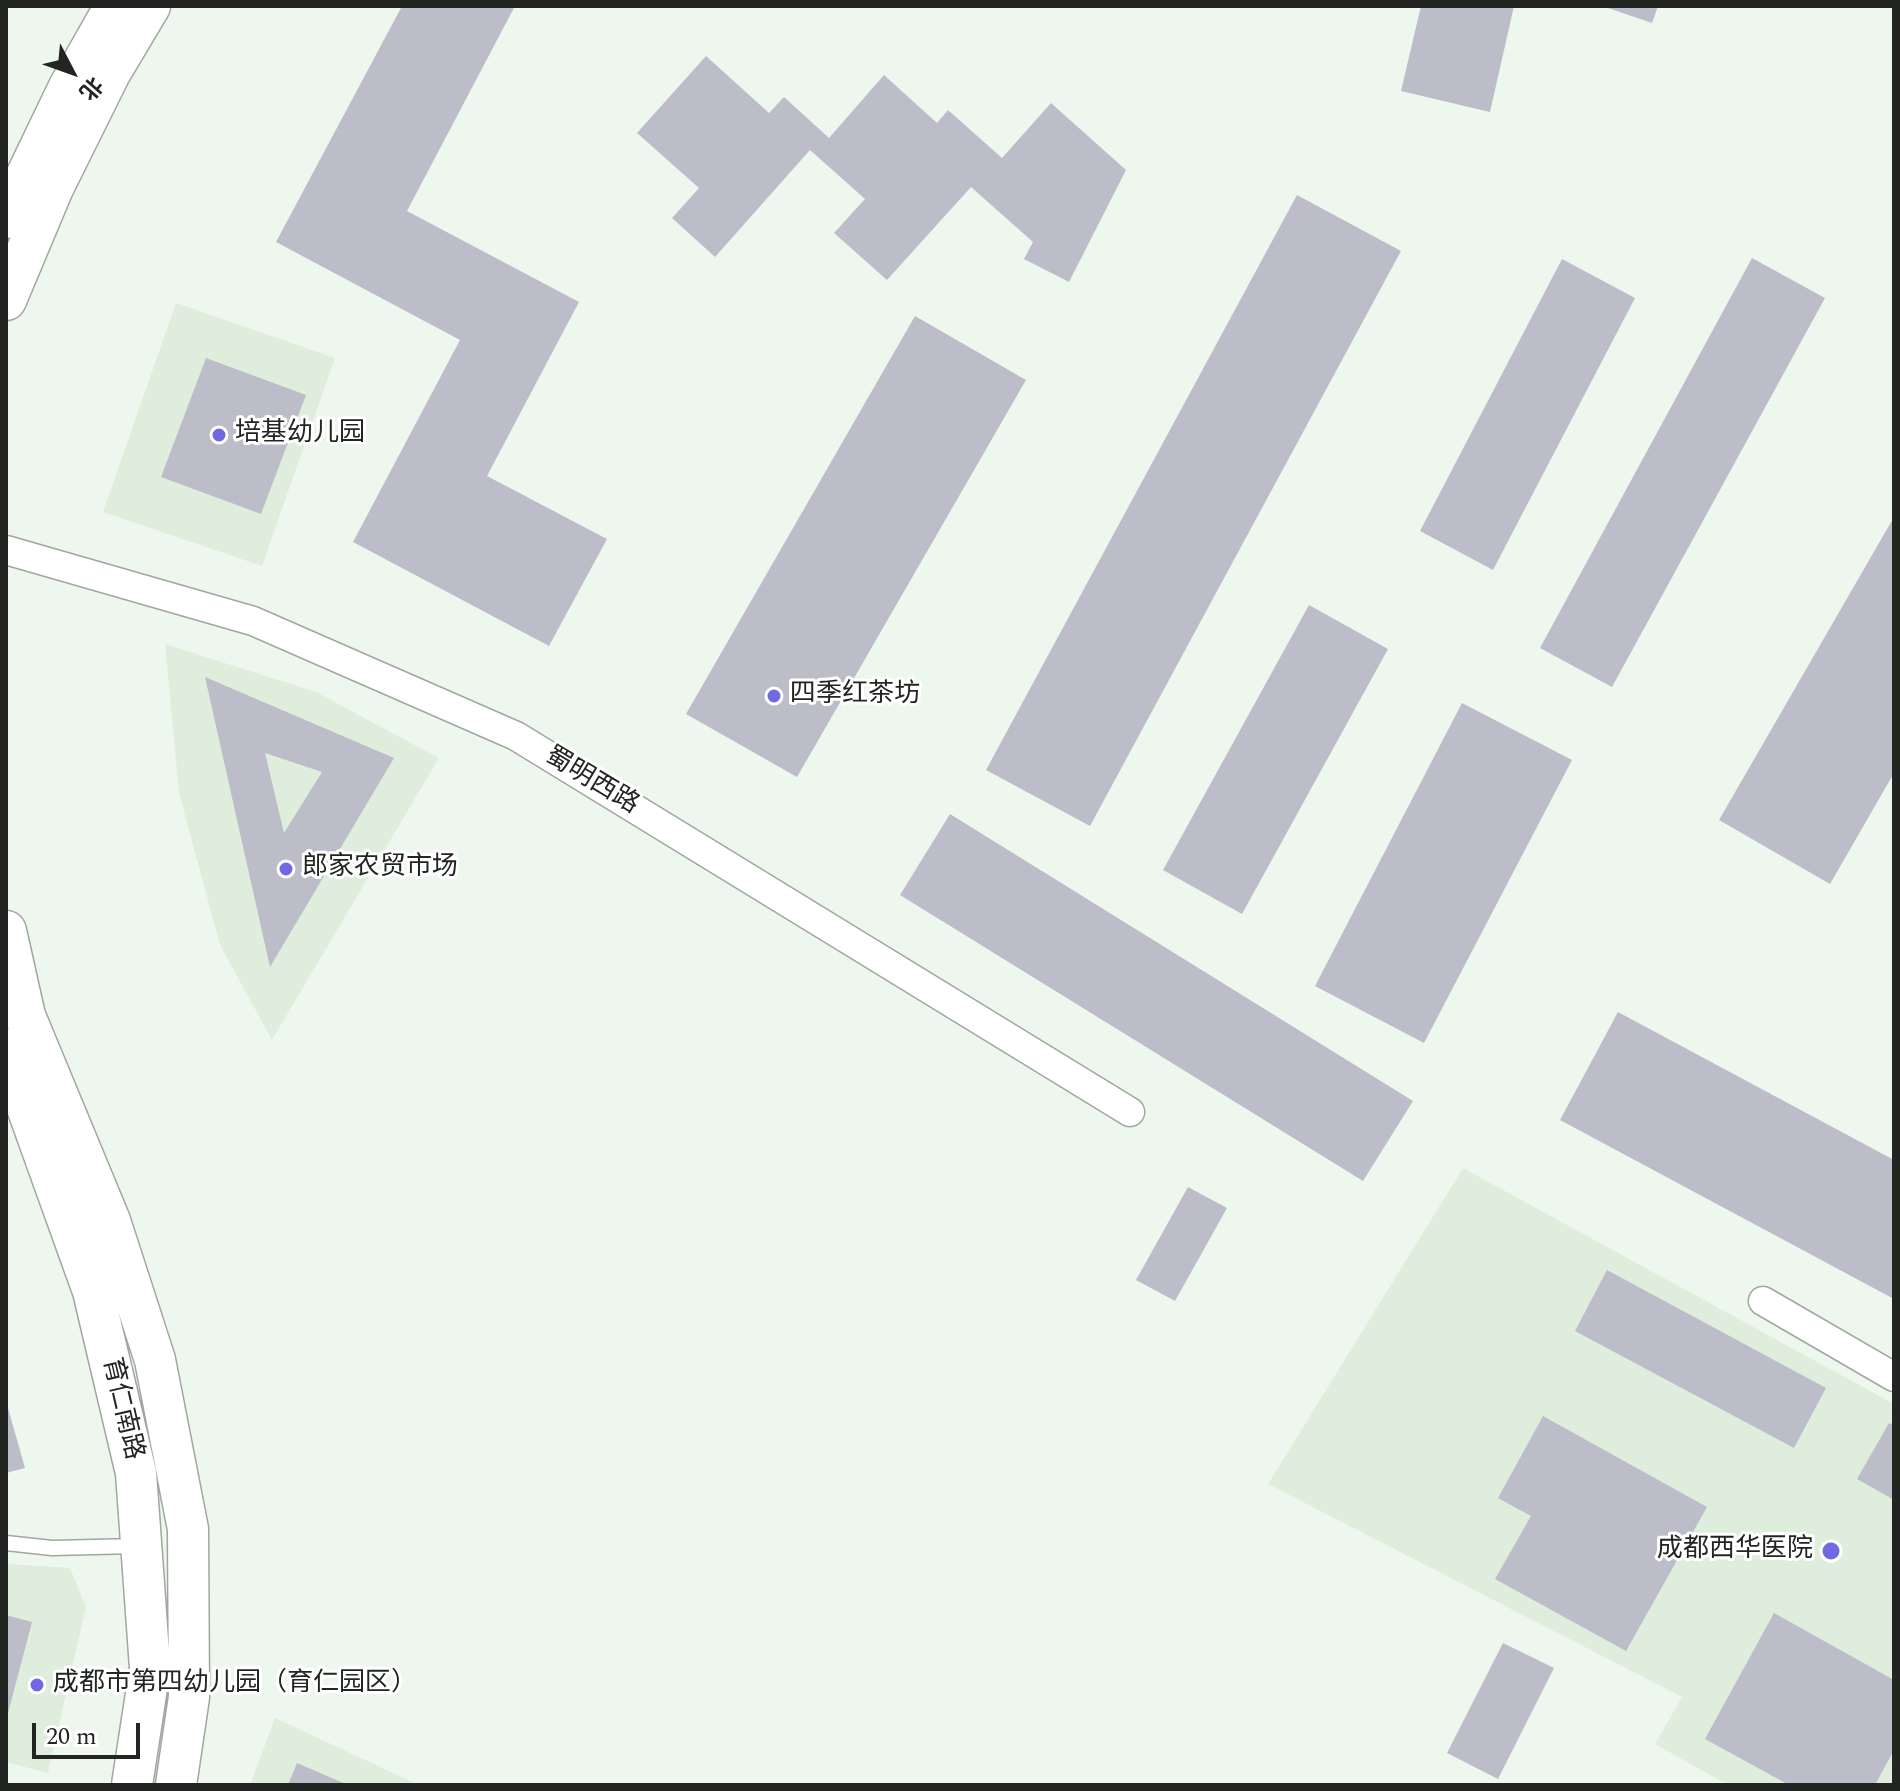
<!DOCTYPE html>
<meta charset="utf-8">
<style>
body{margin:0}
#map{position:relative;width:1900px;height:1791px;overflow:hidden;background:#eef7ed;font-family:Spectral,"Noto Sans SC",serif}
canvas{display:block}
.frame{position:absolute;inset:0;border:8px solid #222522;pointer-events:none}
.north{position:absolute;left:32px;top:32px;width:80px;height:80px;-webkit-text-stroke:6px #fff;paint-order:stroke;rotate:131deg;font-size:22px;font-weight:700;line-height:32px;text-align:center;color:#222522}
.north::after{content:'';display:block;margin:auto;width:28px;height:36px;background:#222522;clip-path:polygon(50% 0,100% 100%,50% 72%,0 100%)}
.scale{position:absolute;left:32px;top:1723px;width:108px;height:36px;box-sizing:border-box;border:4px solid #222522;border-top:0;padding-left:10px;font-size:24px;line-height:28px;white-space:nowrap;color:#222522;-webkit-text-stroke:6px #fff;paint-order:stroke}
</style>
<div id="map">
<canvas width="1900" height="1791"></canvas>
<div class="frame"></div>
<div class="north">北</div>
<div class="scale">20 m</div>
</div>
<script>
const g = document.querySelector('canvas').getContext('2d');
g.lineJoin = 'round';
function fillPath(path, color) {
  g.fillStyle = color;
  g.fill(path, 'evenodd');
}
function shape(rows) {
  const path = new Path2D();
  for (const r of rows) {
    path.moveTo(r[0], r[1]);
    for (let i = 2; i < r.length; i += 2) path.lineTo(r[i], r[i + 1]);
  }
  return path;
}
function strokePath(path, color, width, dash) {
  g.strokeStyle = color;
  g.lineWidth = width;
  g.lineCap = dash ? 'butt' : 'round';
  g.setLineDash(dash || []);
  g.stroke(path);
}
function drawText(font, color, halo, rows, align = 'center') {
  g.font = font + ' Spectral,"Noto Sans SC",serif';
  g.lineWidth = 6;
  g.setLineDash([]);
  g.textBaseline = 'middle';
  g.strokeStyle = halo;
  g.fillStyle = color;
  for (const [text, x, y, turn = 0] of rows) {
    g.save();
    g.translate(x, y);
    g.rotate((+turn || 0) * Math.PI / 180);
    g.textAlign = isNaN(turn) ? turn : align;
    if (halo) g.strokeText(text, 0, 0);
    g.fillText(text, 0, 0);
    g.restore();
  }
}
const built = shape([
 [176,303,335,358,262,566,103,512],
 [165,644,316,692,439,758,272,1040,220,945,179,793],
 [1463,1168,1894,1404,1894,1785,1728,1785,1655,1744,1682,1697,1268,1484],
 [6,1564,70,1568,86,1607,48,1773,6,1762],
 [275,1718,419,1785,250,1785]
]);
const building = shape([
 [402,6,515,6,407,211,579,302,487,476,607,539,549,646,353,542,460,340,276,242],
 [1421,6,1514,6,1490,112,1401,91],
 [1602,6,1658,6,1652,23],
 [706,56,769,113,784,97,829,138,884,75,937,123,948,110,1002,158,1051,103,1126,170,1069,282,1024,259,1033,242,971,187,887,280,834,233,865,199,810,150,715,257,672,218,699,188,637,133],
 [1297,195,1401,251,1090,826,986,770],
 [1752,258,1825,298,1612,687,1540,648],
 [1562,259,1635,298,1493,570,1420,531],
 [915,316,1026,380,797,777,686,714],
 [206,358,306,395,261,514,161,477],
 [1894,517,1894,773,1830,884,1719,820],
 [1309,605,1388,649,1242,914,1163,870],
 [205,677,394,758,270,967],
 [265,753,322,772,284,833],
 [1462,703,1572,760,1424,1043,1315,986],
 [950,814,1413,1101,1363,1181,900,895],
 [1618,1012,1894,1160,1894,1299,1560,1120],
 [1188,1187,1227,1208,1175,1301,1136,1280],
 [1607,1270,1826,1388,1794,1448,1575,1331],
 [6,1401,25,1468,6,1473],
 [1543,1416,1707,1507,1626,1651,1495,1579,1531,1516,1498,1498],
 [1889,1423,1894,1426,1894,1500,1857,1479],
 [1774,1613,1894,1680,1894,1750,1875,1785,1789,1785,1705,1739],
 [6,1615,32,1622,7,1717,6,1717],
 [1503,1643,1554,1668,1498,1779,1447,1753],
 [297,1763,348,1785,288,1785]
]);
const lane = shape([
 [6,1543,52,1548,137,1546]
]);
const street = shape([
 [6,550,253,621,516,736,1130,1112],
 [1763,1301,1894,1377]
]);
const secondary = shape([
 [6,218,69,87,115,6],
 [6,300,53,188,110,73,150,6],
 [6,931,25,1016,110,1221,155,1360,188,1529,189,1697,176,1785],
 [6,1049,93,1291,136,1473,150,1668,132,1785]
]);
const markers = [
 [219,435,8,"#7168e3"],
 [774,696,8,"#7168e3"],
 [286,869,8,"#7168e3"],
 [1831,1551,10,"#7168e3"],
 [37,1685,8,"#7168e3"]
];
const poiNames = [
 ["培基幼儿园",235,435],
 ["四季红茶坊",790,696],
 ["郎家农贸市场",302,869],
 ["成都西华医院",1813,1551,"right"],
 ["成都市第四幼儿园（育仁园区）",53,1685]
];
const streetNames = [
 ["蜀明西路",591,782,31],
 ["育仁南路",121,1409,77]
];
fillPath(built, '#dfeddd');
fillPath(building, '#bcbdc9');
strokePath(lane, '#9fa79e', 17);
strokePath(street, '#9fa79e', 31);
strokePath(secondary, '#9fa79e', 43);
strokePath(lane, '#fff', 14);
strokePath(street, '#fff', 28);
strokePath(secondary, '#fff', 40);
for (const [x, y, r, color] of markers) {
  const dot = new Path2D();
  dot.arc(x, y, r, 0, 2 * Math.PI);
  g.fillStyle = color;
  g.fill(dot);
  strokePath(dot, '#fff', 3);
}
drawText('26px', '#222522', '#fff', poiNames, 'left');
drawText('26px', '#222522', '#fff', streetNames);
</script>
